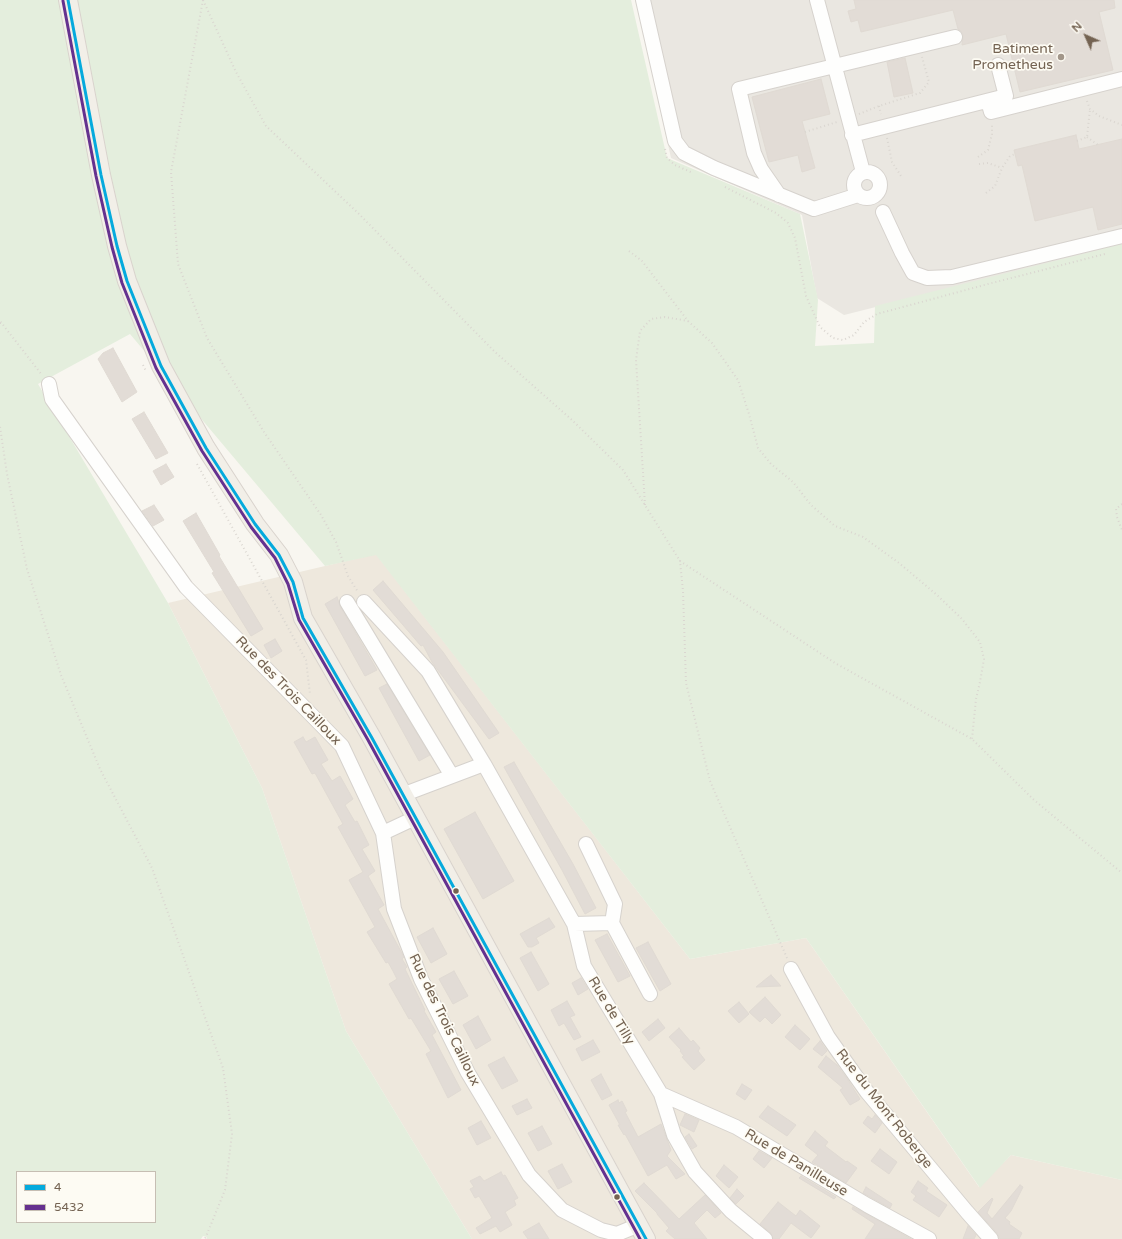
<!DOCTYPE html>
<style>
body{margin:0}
#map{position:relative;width:1122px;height:1239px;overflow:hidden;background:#f8f6f0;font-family:"Varela Round",sans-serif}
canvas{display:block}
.legend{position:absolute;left:16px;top:1171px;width:140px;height:52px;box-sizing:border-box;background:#fdfbf3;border:1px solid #c6beb3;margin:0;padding:5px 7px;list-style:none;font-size:12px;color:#746352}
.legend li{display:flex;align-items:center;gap:8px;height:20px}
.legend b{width:20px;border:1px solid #c6beb3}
.north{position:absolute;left:1066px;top:16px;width:40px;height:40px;-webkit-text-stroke:3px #fdfbf3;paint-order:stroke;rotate:315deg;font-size:11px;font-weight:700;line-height:16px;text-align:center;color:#746352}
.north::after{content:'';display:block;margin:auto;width:14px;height:18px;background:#746352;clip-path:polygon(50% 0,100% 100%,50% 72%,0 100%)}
</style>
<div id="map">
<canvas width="1122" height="1239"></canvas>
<ul class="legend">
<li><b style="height:5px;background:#05aadd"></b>4</li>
<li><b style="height:5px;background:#65318f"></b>5432</li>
</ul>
<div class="north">N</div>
</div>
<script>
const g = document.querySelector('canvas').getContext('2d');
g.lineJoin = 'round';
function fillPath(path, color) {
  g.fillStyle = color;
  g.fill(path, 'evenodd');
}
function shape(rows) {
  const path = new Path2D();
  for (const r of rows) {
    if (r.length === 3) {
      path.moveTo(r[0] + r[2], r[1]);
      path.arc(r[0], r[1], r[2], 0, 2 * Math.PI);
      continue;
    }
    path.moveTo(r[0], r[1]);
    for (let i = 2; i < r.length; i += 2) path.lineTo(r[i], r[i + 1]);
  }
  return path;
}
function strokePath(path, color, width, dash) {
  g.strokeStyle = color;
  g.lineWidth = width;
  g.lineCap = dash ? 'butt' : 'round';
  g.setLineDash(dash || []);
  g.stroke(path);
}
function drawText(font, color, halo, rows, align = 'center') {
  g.font = font + ' "Varela Round",sans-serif';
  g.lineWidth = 3.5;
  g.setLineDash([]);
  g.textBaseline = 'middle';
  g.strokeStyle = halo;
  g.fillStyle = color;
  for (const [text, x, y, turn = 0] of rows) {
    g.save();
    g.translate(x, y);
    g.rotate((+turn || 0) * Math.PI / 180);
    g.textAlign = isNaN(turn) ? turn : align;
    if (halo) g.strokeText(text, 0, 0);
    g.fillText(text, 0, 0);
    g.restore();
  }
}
const residential = shape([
 [376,554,690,959,806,938,979,1187,1011,1155,1122,1180,1122,1239,472,1239,346,1031,262,788,168,603]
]);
const industrial = shape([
 [636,0,1122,0,1122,245,844,315,817,298,802,215,671,158]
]);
const green = shape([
 [0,0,631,0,667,158,800,214,818,300,815,346,874,343,875,306,1122,244,1122,1180,1011,1155,980,1188,806,938,690,959,376,555,325,566,130,334,38,384,168,603,262,788,346,1031,472,1239,207,1239,207,1237,203,1236,201,1239,0,1239],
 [17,1172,155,1172,155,1222,17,1222]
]);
const building = shape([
 [854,0,1114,0,1115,8,1099,12,1113,70,1020,92,1006,34,962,45,963,35,961,31,958,29,953,10,861,32,858,20,851,22,848,11,856,9,854,0],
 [905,58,913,93,894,97,887,62,905,58],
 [821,79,830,114,802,121,815,168,802,172,798,155,769,162,752,97,821,79],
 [1076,135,1079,149,1122,139,1122,224,1098,230,1093,207,1035,221,1022,165,1018,166,1014,150,1076,135],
 [113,348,137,392,122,402,98,359,103,353,113,348],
 [144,412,168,453,156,459,132,419,144,412],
 [166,464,174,477,161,485,153,471,166,464],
 [154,505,164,520,153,526,142,511,154,505],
 [196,513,220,555,219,556,263,629,251,636,212,573,214,572,183,521,196,513],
 [383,581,443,652,499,733,489,739,432,662,423,645,421,646,373,590,383,581],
 [337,597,340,606,377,670,365,676,325,604,337,597],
 [275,639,282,651,271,658,264,645,275,639],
 [387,684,430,755,419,761,379,688,387,684],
 [303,737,306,742,315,737,328,760,321,764,332,781,340,776,353,799,345,805,355,822,357,821,369,845,362,849,375,871,368,876,384,905,378,909,404,957,402,959,407,967,405,969,425,1010,424,1011,436,1032,432,1035,461,1090,448,1098,426,1054,431,1051,411,1018,409,1019,389,984,397,979,393,971,388,962,386,963,367,932,375,927,349,880,363,872,338,827,343,824,315,773,312,774,294,742,303,737],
 [514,762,573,864,596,908,585,914,562,870,504,767,514,762],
 [475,812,514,881,483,899,444,829,475,812],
 [549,918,555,927,536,938,539,943,532,947,528,947,520,934,549,918],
 [433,928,447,954,431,963,417,937,433,928],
 [607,934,630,976,618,982,595,940,607,934],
 [648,942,671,984,660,991,636,948,648,942],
 [531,952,549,984,538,991,520,958,531,952],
 [454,971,468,996,453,1004,439,979,454,971],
 [771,975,781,986,756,987,767,978,771,975],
 [581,978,588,989,578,995,572,983,581,978],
 [765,997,781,1015,772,1024,765,1017,760,1022,749,1012,765,997],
 [567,1001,575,1015,570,1017,581,1037,574,1040,564,1023,559,1026,551,1010,567,1001],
 [739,1002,749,1014,739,1023,728,1011,739,1002],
 [478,1016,491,1040,476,1049,463,1025,478,1016],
 [658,1019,665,1028,649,1041,642,1032,658,1019],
 [795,1025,810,1039,800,1050,785,1037,795,1025],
 [679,1028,691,1042,693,1040,700,1048,698,1051,705,1060,694,1070,682,1057,684,1056,680,1051,681,1050,669,1037,679,1028],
 [593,1040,600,1052,582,1061,576,1049,593,1040],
 [820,1041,827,1051,822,1056,813,1049,820,1041],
 [826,1056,837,1065,848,1080,860,1099,859,1100,850,1105,840,1090,843,1088,818,1067,826,1056],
 [504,1057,518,1081,502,1089,488,1065,504,1057],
 [601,1074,612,1095,602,1100,591,1080,601,1074],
 [742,1084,752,1090,745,1100,736,1094,742,1084],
 [527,1099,532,1108,517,1115,512,1106,527,1099],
 [618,1100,619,1103,622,1101,627,1111,625,1112,638,1137,661,1124,671,1150,667,1156,685,1174,676,1179,667,1165,648,1176,625,1134,624,1135,618,1125,620,1125,609,1105,618,1100],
 [768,1106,796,1125,787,1136,759,1117,768,1106],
 [685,1114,699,1120,694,1132,680,1125,685,1114],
 [875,1115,882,1123,875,1133,863,1123,868,1116,872,1119,875,1115],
 [481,1121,491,1138,477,1145,468,1128,481,1121],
 [542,1126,552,1144,538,1151,528,1133,542,1126],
 [815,1131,828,1142,825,1146,846,1162,847,1161,857,1168,846,1183,812,1162,818,1155,805,1145,815,1131],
 [689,1134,697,1146,692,1149,685,1137,689,1134],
 [880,1149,897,1162,889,1174,871,1161,880,1149],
 [759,1151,772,1158,764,1168,753,1159,759,1151],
 [562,1164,572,1182,558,1189,548,1171,562,1164],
 [724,1165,738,1177,729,1188,716,1176,724,1165],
 [501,1172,503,1176,505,1175,518,1198,514,1200,516,1205,505,1212,512,1225,500,1232,496,1226,480,1234,476,1228,492,1218,479,1196,475,1198,470,1189,474,1187,470,1181,480,1176,484,1181,501,1172],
 [801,1176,836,1197,834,1199,799,1178,801,1176],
 [918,1181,928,1188,926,1191,947,1205,939,1217,913,1200,916,1196,911,1192,918,1181],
 [644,1183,679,1219,705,1195,721,1213,715,1218,707,1210,694,1223,707,1239,675,1239,666,1231,669,1228,657,1214,657,1213,635,1191,644,1183],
 [1020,1185,1023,1187,1011,1211,1005,1218,1010,1222,1009,1224,1022,1233,1019,1239,1000,1239,997,1233,978,1212,992,1198,993,1199,987,1213,992,1219,1020,1185],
 [866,1187,892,1204,890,1208,863,1193,866,1187],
 [737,1189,744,1196,736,1204,730,1198,737,1189],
 [778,1202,796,1216,800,1210,820,1226,811,1238,791,1223,779,1239,773,1239,771,1233,760,1224,778,1202],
 [853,1207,863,1212,911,1239,865,1239,875,1224,852,1209,853,1207],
 [539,1223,549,1239,528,1239,523,1232,539,1223],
 [968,1226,976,1235,974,1239,963,1239,968,1226]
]);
const path = shape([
 [203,0,236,72,266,126,358,213,495,352,572,420,623,470,680,561],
 [203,0,171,172,178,264,207,338,264,432,321,515,336,542,348,576,358,592],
 [1087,101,1090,109,1099,116,1122,125],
 [879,106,881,114],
 [859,114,879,106,920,93,929,82,922,57],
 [805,132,837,122],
 [1087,137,1098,145],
 [887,138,892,162,901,176],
 [1077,141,1087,137,1090,109],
 [665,149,667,158,675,165,693,173],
 [978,157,988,150,992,134,992,125],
 [979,164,988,163,1002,168],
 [725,187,776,213,788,223,795,238,806,296,820,327,833,338,843,340,854,335,864,322,877,314,988,284,1105,254],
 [986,193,995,186,1002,168,1010,156,1015,154],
 [629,251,642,261,688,321,712,343,738,380,749,414,758,448,771,464,793,482,811,505,835,526,863,537,899,563,937,595,962,619,980,642,984,659,980,682,976,699,972,739],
 [0,324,0,321,42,375],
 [143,365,146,371],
 [0,427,7,474,27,569,61,675,100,769,152,868,223,1068,232,1134,225,1190,205,1239],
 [197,464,306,660,310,694],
 [1122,504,1116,509,1117,517,1122,530],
 [645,505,636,360,640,331,651,319,665,317,688,321],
 [787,958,710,781,686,683,683,591,680,561,835,663,972,739,1034,800,1122,873]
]);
const minor = shape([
 [643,0,675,141,684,153,714,168,814,209,858,195],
 [817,0,863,172],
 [988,101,991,112,1122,79],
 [852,135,1006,96,998,65],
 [867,185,13],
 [779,195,761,169,754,153,739,89,955,37],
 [883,212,902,253,913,273,927,278,952,277,1122,236],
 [49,384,52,399,186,587,342,746,383,833,394,909,421,979,468,1073,529,1175,562,1210,601,1230,617,1234,639,1225],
 [347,602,452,776],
 [364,602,428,671,484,764,574,924,584,966,661,1094,674,1135,695,1172,731,1211,765,1239],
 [402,795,484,764],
 [383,833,415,818],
 [612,923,650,994],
 [574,924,612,923,615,904,586,844],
 [791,969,828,1037,867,1092,967,1212,991,1239],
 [661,1094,736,1127,867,1205,929,1239]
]);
const major = shape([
 [68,0,101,175,117,246,127,281,161,366,206,448,255,524,279,555,293,582,303,618,372,738,646,1239]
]);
const bus1 = shape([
 [68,0,101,175,117,246,127,281,161,366,206,448,255,524,279,555,293,582,303,618,372,738,646,1239]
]);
const bus2 = shape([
 [63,1,96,176,112,247,122,283,156,368,202,451,251,527,275,558,288,584,299,620,368,740,640,1239]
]);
const markers = [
 [1061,57,4,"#a29689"],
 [456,891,3.5,"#746352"],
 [617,1197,3.5,"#746352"]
];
const poiNames = [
 ["Batiment",1053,49],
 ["Prometheus",1053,65]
];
const streetNames = [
 ["Rue des Trois Cailloux",288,691,46],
 ["Rue de Tilly",611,1011,59],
 ["Rue des Trois Cailloux",444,1020,64],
 ["Rue du Mont Roberge",884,1109,52],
 ["Rue de Panilleuse",796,1163,31]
];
fillPath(residential, '#eee8dd');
fillPath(industrial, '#eae7e1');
fillPath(green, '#e4eedd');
fillPath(building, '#e2dcd6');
strokePath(building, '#e0dad3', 1);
strokePath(minor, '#d6d2cd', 16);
strokePath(major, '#d9d3cd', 20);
strokePath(path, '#dad6d0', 2, [1, 3]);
strokePath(minor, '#fefefd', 14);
strokePath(major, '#f2efe8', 18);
strokePath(bus1, '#05aadd', 3);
strokePath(bus2, '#65318f', 3);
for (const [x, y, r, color] of markers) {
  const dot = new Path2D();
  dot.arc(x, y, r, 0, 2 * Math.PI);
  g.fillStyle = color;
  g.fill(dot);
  strokePath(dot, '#fdfbf3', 1.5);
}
drawText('14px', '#746352', '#fdfbf3', poiNames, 'right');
drawText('14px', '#746352', '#fdfbf3', streetNames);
</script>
